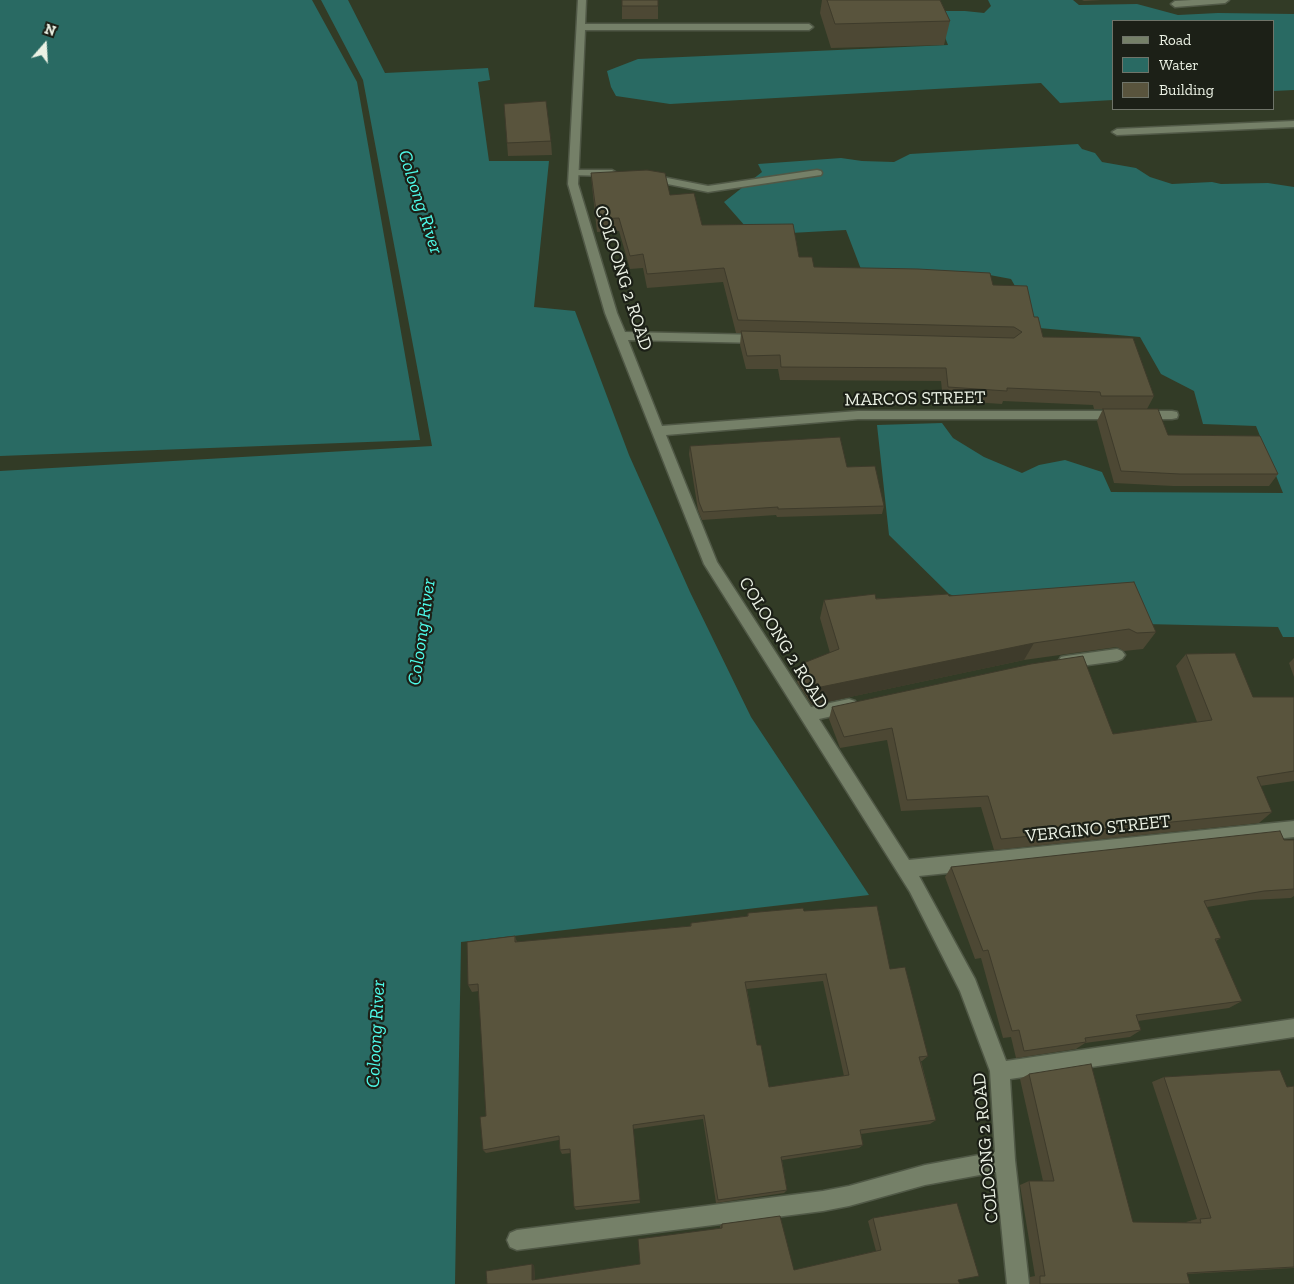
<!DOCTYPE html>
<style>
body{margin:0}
#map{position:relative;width:1294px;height:1284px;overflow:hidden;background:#323b26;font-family:"Zilla Slab",serif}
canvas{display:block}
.legend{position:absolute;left:1112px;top:20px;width:162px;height:90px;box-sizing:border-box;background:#1c2017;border:1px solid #6f7469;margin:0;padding:6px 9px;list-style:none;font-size:15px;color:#ebf1e4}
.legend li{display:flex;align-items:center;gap:10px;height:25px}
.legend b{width:25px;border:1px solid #6f7469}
.north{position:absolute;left:20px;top:20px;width:50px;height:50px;-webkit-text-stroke:4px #1c2017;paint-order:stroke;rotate:19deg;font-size:14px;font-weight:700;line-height:20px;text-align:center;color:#ebf1e4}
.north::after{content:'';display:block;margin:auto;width:18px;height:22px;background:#ebf1e4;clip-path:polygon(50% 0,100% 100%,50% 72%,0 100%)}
</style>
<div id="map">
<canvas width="1294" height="1284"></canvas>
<ul class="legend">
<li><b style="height:6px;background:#758068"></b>Road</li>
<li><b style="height:14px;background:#296a63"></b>Water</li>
<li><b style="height:14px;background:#59543d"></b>Building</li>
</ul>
<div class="north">N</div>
</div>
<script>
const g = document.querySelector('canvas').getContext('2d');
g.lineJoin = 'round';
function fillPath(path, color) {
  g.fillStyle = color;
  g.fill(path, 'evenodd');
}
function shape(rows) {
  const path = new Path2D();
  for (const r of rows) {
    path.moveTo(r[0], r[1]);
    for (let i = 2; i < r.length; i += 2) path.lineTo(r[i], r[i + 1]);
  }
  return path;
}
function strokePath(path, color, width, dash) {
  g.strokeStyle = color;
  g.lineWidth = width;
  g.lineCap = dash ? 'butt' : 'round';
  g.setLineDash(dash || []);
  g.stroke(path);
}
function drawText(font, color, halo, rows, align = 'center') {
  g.font = font + ' "Zilla Slab",serif';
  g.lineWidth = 4.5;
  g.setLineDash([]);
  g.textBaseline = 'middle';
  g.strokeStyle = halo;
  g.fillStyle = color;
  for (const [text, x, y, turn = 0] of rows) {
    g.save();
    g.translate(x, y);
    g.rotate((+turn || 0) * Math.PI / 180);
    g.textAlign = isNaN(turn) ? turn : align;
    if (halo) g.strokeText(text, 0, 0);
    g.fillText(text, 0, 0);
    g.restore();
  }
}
const water = shape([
 [0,0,312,0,357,82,420,440,0,456],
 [321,0,348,0,385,73,488,68,490,80,478,82,489,161,549,161,534,307,575,311,629,455,690,592,751,717,869,895,461,942,455,1284,0,1284,0,471,432,446,363,80],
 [988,0,1073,0,1079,5,1137,4,1178,15,1218,13,1294,14,1294,90,1273,91,1273,21,1113,21,1113,100,1060,103,1041,83,670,104,616,96,611,87,607,71,638,59,948,45,935,11,965,11,984,13,991,6],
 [1078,144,1082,149,1095,153,1102,162,1136,168,1150,177,1172,184,1212,182,1221,184,1268,183,1294,187,1294,637,1283,637,1278,627,1144,624,973,603,949,594,889,535,877,425,942,423,953,438,984,457,1022,473,1039,465,1065,460,1102,472,1111,492,1283,493,1256,426,1203,424,1194,391,1161,374,1140,337,1039,328,1011,279,979,273,864,277,846,230,753,235,724,202,762,172,758,164,841,158,862,161,894,162,910,154]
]);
const lane = shape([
 [1192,0,1229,0,1225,3,1175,7,1171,4,1175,1,1192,0],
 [574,170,612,170,617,173,612,176,570,175,569,173,574,170],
 [817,170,821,171,822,173,821,175,708,192,647,180,642,177,647,174,708,186,817,170]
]);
const street = shape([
 [578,0,586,0,585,24,809,24,813,27,809,30,585,30,578,184,617,313,625,332,761,335,767,339,761,343,628,340,662,426,858,411,1172,411,1177,412,1178,415,1177,418,1172,419,858,419,666,435,717,562,811,707,849,699,855,701,857,706,855,711,819,719,909,860,1294,821,1294,837,919,876,975,979,1006,1061,1294,1019,1294,1037,1010,1079,1015,1160,1029,1284,1007,1284,996,1172,925,1185,849,1206,823,1211,517,1250,510,1247,507,1240,510,1233,517,1230,823,1191,849,1186,925,1165,995,1152,990,1071,960,991,910,892,704,564,605,313,568,184,578,0],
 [1294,121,1294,127,1117,135,1112,132,1117,129,1294,121],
 [1117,649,1122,651,1125,655,1122,659,1117,661,1066,668,1061,667,1058,662,1061,657,1066,656,1117,649]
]);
const wall = shape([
 [622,0,658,0,658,19,622,19],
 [822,0,940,0,950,21,944,45,831,48,820,13],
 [1082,0,1102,0,1084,1],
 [551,141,552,155,508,156,507,143],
 [591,173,670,195,702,225,799,257,814,267,993,285,1034,317,1043,337,1154,396,1147,409,1168,435,1278,474,1269,486,1173,486,1114,483,1097,421,1103,409,1094,409,1093,405,1003,401,1002,404,943,400,941,381,780,380,778,369,746,369,740,345,741,333,736,333,723,282,647,288,643,268,630,269,619,231,597,232,592,186],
 [690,446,847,467,884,506,882,514,777,517,776,515,702,520,698,510,689,454],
 [949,596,1156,632,1143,649,1124,651,1117,647,1024,660,812,705,797,682,801,664,830,653,820,618,824,600],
 [1186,654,1253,697,1294,697,1294,781,1260,786,1272,812,1259,823,994,850,981,807,901,811,887,740,840,748,829,719,832,707,1113,734,1197,722,1176,666],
 [1294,658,1294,677,1289,663],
 [1284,840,1294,840,1294,896,1291,898,1251,900,1207,907,1221,938,1216,941,1242,1001,1229,1008,1138,1021,1141,1030,1130,1037,1085,1043,1076,1049,1016,1058,1011,1037,1003,1038,981,958,975,959,945,877,951,867],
 [804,911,890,969,928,1056,922,1061,921,1061,936,1120,930,1124,861,1134,863,1145,859,1148,782,1160,787,1190,784,1193,716,1203,703,1119,633,1129,640,1203,576,1210,574,1207,571,1153,562,1154,560,1150,559,1140,486,1153,483,1150,486,1116,479,991,472,992,468,985,515,936,517,942,690,926,691,923,747,916,748,913],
 [823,981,844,1076,769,1087,757,1045,747,989],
 [1029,1074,1133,1222,1187,1223,1186,1222,1197,1219,1152,1082,1164,1077,1287,1087,1294,1086,1294,1268,1187,1274,1190,1284,1030,1284,1030,1277,1035,1276,1020,1185,1029,1181,1043,1181,1020,1079],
 [873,1218,979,1276,487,1284,534,1265,535,1280,640,1264,720,1228,720,1226,722,1224,794,1270,876,1251,868,1221]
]);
const shadedWall = shape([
 [1034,643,1024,660,812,705,816,688],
 [532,1264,534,1265,535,1281,532,1280]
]);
const building = shape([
 [622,0,658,0,658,6,622,6,622,0],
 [827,0,940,0,950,21,835,24,827,0],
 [546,101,551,141,507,143,504,104,546,101],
 [647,170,665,173,670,195,694,193,702,225,793,224,799,257,812,257,814,267,918,269,990,273,993,285,1027,286,1034,317,1038,317,1043,337,1133,338,1154,396,1101,396,1100,392,1007,388,1007,391,948,387,946,368,781,367,780,355,747,356,741,331,1014,338,1022,332,1014,327,738,320,724,268,647,274,643,254,630,256,619,218,597,219,591,173,647,170],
 [1103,409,1158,409,1168,435,1260,436,1278,474,1180,474,1121,471,1103,409],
 [840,437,847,467,875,466,884,506,778,509,778,507,703,512,699,502,690,446,840,437],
 [1134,582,1156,632,1137,633,1129,629,1034,643,816,688,801,664,839,649,824,600,875,594,876,599,948,594,949,596,1134,582],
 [1235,653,1253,697,1294,697,1294,771,1257,777,1272,812,1001,839,988,796,907,800,892,728,844,737,832,707,1031,664,1083,656,1113,734,1212,720,1186,654,1235,653],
 [1280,831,1284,840,1294,840,1294,889,1264,891,1204,901,1221,938,1215,939,1242,1001,1136,1015,1141,1030,1085,1038,1086,1042,1024,1051,1019,1030,1012,1031,988,950,983,951,951,867,1280,831],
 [877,906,890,969,905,967,928,1056,919,1057,936,1120,860,1130,863,1145,781,1157,787,1190,718,1200,704,1115,633,1125,640,1200,574,1207,570,1149,560,1150,559,1136,483,1150,480,1117,486,1116,478,984,468,985,467,942,515,936,515,942,691,926,691,923,748,916,748,913,803,908,804,911,877,906],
 [826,974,849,1075,769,1087,761,1045,757,1045,745,982,826,974],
 [1091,1064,1133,1222,1201,1223,1200,1219,1211,1218,1164,1077,1280,1070,1287,1087,1294,1086,1294,1267,1187,1273,1190,1284,1040,1284,1040,1276,1045,1276,1029,1181,1054,1181,1029,1074,1091,1064],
 [957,1203,979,1276,958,1280,960,1284,487,1284,486,1271,532,1264,532,1280,640,1264,638,1239,722,1228,722,1224,780,1216,794,1270,881,1250,873,1218,957,1203]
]);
const streetNames = [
 ["COLOONG 2 ROAD",623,278,72],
 ["MARCOS STREET",915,399,-1],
 ["COLOONG 2 ROAD",783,643,58],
 ["VERGINO STREET",1098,829,-6],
 ["COLOONG 2 ROAD",986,1148,-95]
];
const waterNames = [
 ["Coloong River",420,202,72],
 ["Coloong River",422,632,-82],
 ["Coloong River",376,1034,-87]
];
fillPath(water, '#296a63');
strokePath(lane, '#505846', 3);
strokePath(street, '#505846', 3);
fillPath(lane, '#758068');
fillPath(street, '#758068');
fillPath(wall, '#4d4834');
fillPath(shadedWall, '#3e3b2b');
fillPath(building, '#59543d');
strokePath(building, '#3e3b2b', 1);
drawText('18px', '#ebf1e4', '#1c2017', streetNames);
drawText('italic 19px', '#4efceb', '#1c2017', waterNames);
</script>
